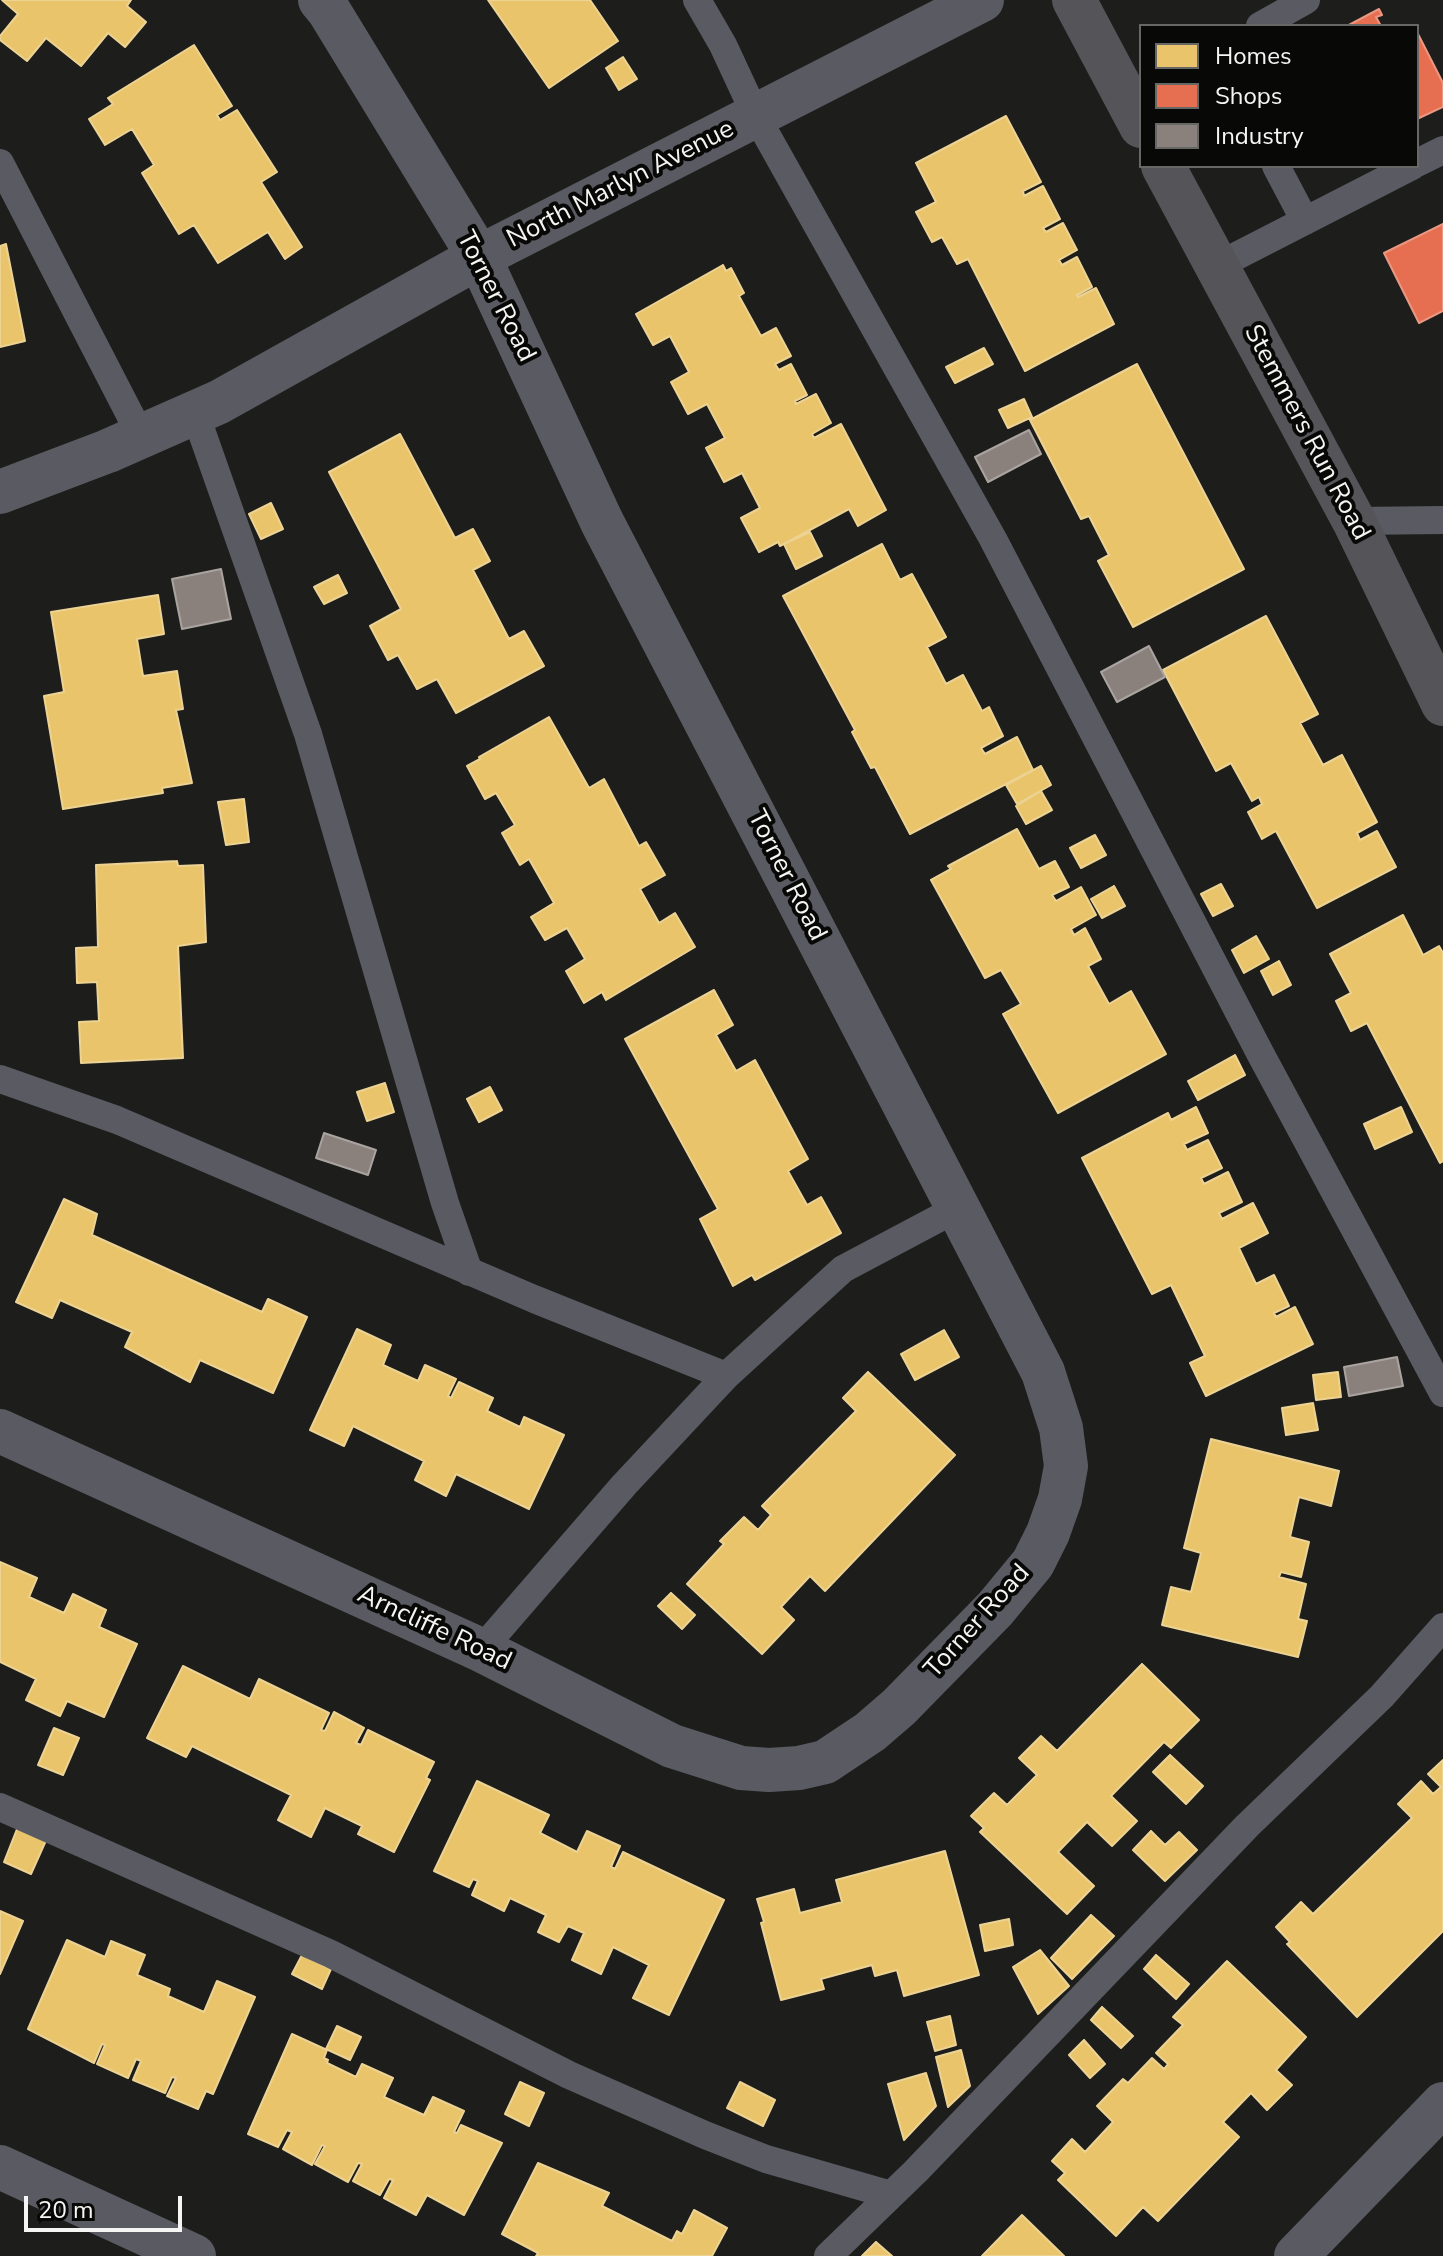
<!DOCTYPE html>
<style>
body{margin:0}
#map{position:relative;width:1443px;height:2256px;overflow:hidden;background:#1d1d1c;font-family:"Nunito Sans",sans-serif}
canvas{display:block}
.legend{position:absolute;left:1139px;top:24px;width:280px;height:144px;box-sizing:border-box;background:#080807;border:2px solid #676765;margin:0;padding:10px 14px;list-style:none;font-size:24px;color:#f5f5f3}
.legend li{display:flex;align-items:center;gap:16px;height:40px}
.legend b{width:40px;border:2px solid #676765}
.scale{position:absolute;left:24px;top:2196px;width:158px;height:36px;box-sizing:border-box;border:4px solid #f5f5f3;border-top:0;padding-left:10px;font-size:24px;line-height:28px;white-space:nowrap;color:#f5f5f3;-webkit-text-stroke:6px #080807;paint-order:stroke}
</style>
<div id="map">
<canvas width="1443" height="2256"></canvas>
<ul class="legend">
<li><b style="height:22px;background:#e9c46a"></b>Homes</li>
<li><b style="height:22px;background:#e76f51"></b>Shops</li>
<li><b style="height:22px;background:#8a817c"></b>Industry</li>
</ul>
<div class="scale">20 m</div>
</div>
<script>
const g = document.querySelector('canvas').getContext('2d');
g.lineJoin = 'round';
function fillPath(path, color) {
  g.fillStyle = color;
  g.fill(path, 'evenodd');
}
function shape(rows) {
  const path = new Path2D();
  for (const r of rows) {
    path.moveTo(r[0], r[1]);
    for (let i = 2; i < r.length; i += 2) path.lineTo(r[i], r[i + 1]);
  }
  return path;
}
function strokePath(path, color, width, dash) {
  g.strokeStyle = color;
  g.lineWidth = width;
  g.lineCap = dash ? 'butt' : 'round';
  g.setLineDash(dash || []);
  g.stroke(path);
}
function drawText(font, color, halo, rows, align = 'center') {
  g.font = font + ' "Nunito Sans",sans-serif';
  g.lineWidth = 8;
  g.setLineDash([]);
  g.textBaseline = 'middle';
  g.strokeStyle = halo;
  g.fillStyle = color;
  for (const [text, x, y, turn = 0] of rows) {
    g.save();
    g.translate(x, y);
    g.rotate((+turn || 0) * Math.PI / 180);
    g.textAlign = isNaN(turn) ? turn : align;
    if (halo) g.strokeText(text, 0, 0);
    g.fillText(text, 0, 0);
    g.restore();
  }
}
const homes = shape([
 [2,0,131,0,127,6,146,22,125,47,108,33,81,66,46,38,27,61,0,40,0,36,18,14,2,0],
 [488,0,590,0,618,41,549,88,488,0],
 [194,45,232,106,217,115,220,120,237,110,277,172,261,182,302,247,285,259,268,232,218,263,194,225,179,234,142,173,154,165,132,129,105,145,89,119,113,104,108,98,194,45],
 [623,57,637,79,619,90,606,68,623,57],
 [1006,116,1041,182,1023,191,1024,196,1043,186,1060,219,1043,228,1046,232,1063,223,1077,250,1059,260,1062,265,1077,257,1092,287,1077,295,1078,297,1096,288,1114,324,1025,371,968,259,957,264,942,237,932,242,916,212,936,202,916,163,1006,116],
 [6,244,25,341,0,347,0,246,6,244],
 [723,265,726,271,731,268,744,293,739,296,761,336,776,328,791,356,775,364,779,370,791,364,807,395,795,401,796,404,816,394,831,423,812,434,814,438,841,424,886,510,858,526,849,509,780,546,778,542,759,552,741,518,760,508,742,473,724,482,706,448,725,438,707,404,688,414,671,382,689,372,670,336,653,345,636,314,723,265],
 [984,348,993,364,955,383,946,367,984,348],
 [1137,364,1244,569,1133,627,1098,561,1109,555,1089,516,1081,519,1030,420,1137,364],
 [1024,399,1032,417,1008,428,999,410,1024,399],
 [400,434,455,538,473,529,490,561,473,570,509,639,524,631,544,666,456,713,437,679,417,689,398,655,388,660,370,626,401,609,329,472,400,434],
 [271,503,283,529,261,539,249,514,271,503],
 [810,532,822,556,796,569,784,544,810,532],
 [882,544,900,580,912,574,946,637,927,647,946,684,963,675,982,711,989,707,1003,736,981,748,985,754,1017,737,1033,770,910,834,875,767,871,768,852,732,855,730,783,596,882,544],
 [338,575,347,593,324,604,314,587,338,575],
 [158,595,164,634,137,639,143,676,177,671,183,709,176,710,192,783,162,788,163,793,63,809,44,696,64,692,51,612,158,595],
 [1266,616,1318,714,1300,723,1323,765,1342,755,1377,822,1357,833,1360,840,1377,831,1396,867,1317,908,1276,831,1262,839,1248,812,1262,804,1259,797,1252,801,1231,763,1216,771,1163,670,1266,616],
 [549,717,589,788,604,779,639,846,646,842,665,875,640,889,659,923,675,913,695,947,606,1000,602,992,584,1003,566,971,585,959,567,928,545,940,531,917,554,903,529,859,520,865,502,833,515,825,496,793,485,799,467,766,480,759,479,757,549,717],
 [1041,766,1051,785,1017,804,1006,785,1041,766],
 [1041,791,1052,810,1026,824,1016,806,1041,791],
 [244,799,249,842,226,845,218,802,244,799],
 [1017,829,1039,869,1055,861,1069,887,1052,895,1056,901,1081,887,1096,915,1071,929,1074,935,1085,928,1101,959,1088,966,1109,1004,1131,991,1166,1054,1058,1113,1003,1014,1021,1004,1001,970,985,978,931,880,951,869,948,866,1017,829],
 [1095,835,1106,855,1081,868,1070,848,1095,835],
 [177,861,178,866,203,865,206,942,178,946,183,1058,81,1063,79,1022,99,1021,97,982,77,983,76,948,98,947,96,865,177,861],
 [1221,884,1233,906,1213,916,1201,894,1221,884],
 [1114,886,1125,906,1102,918,1091,899,1114,886],
 [1403,915,1423,955,1439,946,1443,953,1443,1161,1440,1163,1367,1023,1351,1031,1336,1001,1351,993,1330,954,1403,915],
 [1256,936,1269,959,1244,973,1232,950,1256,936],
 [1279,961,1291,985,1273,995,1261,971,1279,961],
 [714,990,733,1025,716,1035,736,1071,755,1060,808,1159,788,1171,807,1205,821,1197,841,1233,755,1280,752,1275,733,1286,700,1219,718,1209,625,1039,714,990],
 [1235,1055,1245,1075,1198,1100,1188,1081,1235,1055],
 [385,1083,394,1112,367,1121,357,1092,385,1083],
 [490,1087,502,1110,479,1122,467,1099,490,1087],
 [1196,1107,1208,1133,1184,1144,1187,1150,1208,1140,1222,1168,1201,1178,1204,1184,1228,1172,1242,1202,1219,1213,1222,1219,1253,1203,1268,1233,1239,1248,1256,1284,1274,1275,1289,1306,1274,1313,1276,1317,1295,1307,1313,1344,1206,1396,1190,1363,1205,1356,1171,1285,1152,1294,1082,1158,1168,1113,1171,1120,1196,1107],
 [1401,1107,1412,1132,1375,1149,1364,1124,1401,1107],
 [64,1199,97,1214,92,1235,262,1312,268,1299,307,1317,273,1393,200,1360,190,1382,125,1347,132,1332,60,1300,52,1318,16,1302,64,1199],
 [357,1329,391,1345,383,1365,418,1381,425,1365,456,1379,448,1396,451,1398,459,1382,493,1398,487,1411,520,1427,524,1417,564,1435,529,1509,456,1474,446,1496,415,1480,424,1461,353,1426,344,1446,310,1430,357,1329],
 [944,1330,959,1357,915,1380,901,1354,944,1330],
 [868,1372,955,1455,825,1591,810,1576,781,1607,794,1620,762,1654,687,1584,724,1544,720,1541,744,1517,758,1530,771,1515,762,1506,856,1411,843,1398,868,1372],
 [1338,1372,1341,1397,1316,1400,1313,1375,1338,1372],
 [1313,1403,1318,1430,1286,1435,1282,1408,1313,1403],
 [1211,1439,1339,1471,1331,1506,1299,1497,1290,1537,1309,1542,1301,1577,1281,1572,1279,1577,1306,1584,1298,1619,1307,1621,1298,1657,1162,1625,1171,1587,1191,1592,1201,1553,1184,1548,1211,1439],
 [0,1562,37,1578,29,1597,64,1613,73,1594,106,1610,99,1627,137,1644,104,1717,67,1701,60,1716,26,1700,36,1679,0,1662,0,1562],
 [671,1593,695,1615,682,1629,658,1606,671,1593],
 [1142,1664,1199,1720,1171,1748,1164,1742,1111,1796,1137,1821,1112,1846,1087,1822,1058,1852,1094,1886,1067,1914,980,1832,984,1828,971,1816,994,1793,1007,1805,1037,1775,1019,1758,1041,1736,1057,1751,1142,1664],
 [183,1666,250,1699,259,1679,329,1713,321,1730,325,1731,334,1712,364,1728,356,1743,361,1745,368,1730,434,1762,426,1778,430,1780,394,1852,358,1834,362,1826,325,1808,311,1837,278,1820,291,1795,192,1746,186,1757,147,1738,183,1666],
 [54,1728,79,1738,63,1775,38,1765,54,1728],
 [1170,1755,1203,1786,1186,1804,1153,1772,1170,1755],
 [1443,1760,1443,1931,1357,2017,1287,1944,1290,1942,1276,1927,1301,1902,1313,1914,1412,1818,1398,1804,1421,1781,1433,1794,1441,1787,1428,1774,1443,1760],
 [477,1781,549,1815,540,1833,577,1852,587,1831,620,1846,611,1867,615,1869,623,1852,724,1900,669,2015,633,1998,649,1965,613,1947,601,1974,572,1960,584,1933,568,1926,559,1942,538,1932,546,1915,510,1898,504,1911,472,1895,478,1881,473,1879,469,1887,434,1871,477,1781],
 [19,1824,48,1836,31,1874,4,1862,19,1824],
 [1151,1831,1165,1845,1179,1832,1197,1850,1165,1881,1133,1850,1151,1831],
 [945,1851,979,1975,904,1996,897,1970,875,1976,872,1965,821,1979,824,1989,781,2000,761,1923,764,1922,757,1899,794,1889,800,1913,842,1902,836,1880,945,1851],
 [0,1911,23,1921,0,1974,0,1911],
 [1091,1915,1114,1936,1072,1979,1051,1958,1091,1915],
 [1009,1919,1013,1945,985,1951,980,1925,1009,1919],
 [67,1940,105,1957,111,1941,145,1955,137,1975,170,1989,168,1996,204,2012,217,1981,255,1997,213,2094,206,2091,198,2109,167,2096,176,2078,172,2077,165,2093,133,2080,141,2061,136,2059,128,2078,97,2064,105,2045,102,2044,94,2063,28,2029,67,1940],
 [1040,1950,1069,1986,1038,2014,1013,1967,1040,1950],
 [302,1955,331,1969,322,1989,292,1974,302,1955],
 [1156,1955,1189,1984,1176,1999,1144,1969,1156,1955],
 [1227,1961,1306,2037,1276,2070,1292,2085,1267,2110,1251,2093,1223,2122,1239,2137,1158,2221,1143,2207,1116,2236,1058,2180,1065,2173,1052,2161,1072,2139,1085,2152,1113,2122,1097,2106,1123,2079,1128,2083,1152,2058,1164,2069,1168,2064,1156,2053,1183,2025,1173,2017,1227,1961],
 [1102,2007,1133,2036,1121,2048,1091,2020,1102,2007],
 [950,2016,956,2045,935,2051,927,2022,950,2016],
 [337,2026,361,2037,350,2060,326,2049,337,2026],
 [292,2034,327,2050,324,2058,328,2060,327,2063,356,2077,362,2064,393,2078,384,2097,424,2115,433,2097,464,2111,454,2132,457,2133,461,2125,502,2143,464,2215,427,2195,416,2215,384,2198,393,2180,389,2179,380,2195,353,2181,362,2164,358,2163,348,2182,315,2164,325,2146,322,2145,312,2165,283,2149,292,2132,287,2130,278,2147,248,2134,292,2034],
 [1084,2040,1105,2064,1090,2078,1069,2055,1084,2040],
 [961,2050,970,2086,948,2107,936,2057,961,2050],
 [926,2073,936,2106,904,2140,888,2084,926,2073],
 [520,2082,544,2093,529,2126,505,2114,520,2082],
 [740,2082,775,2100,763,2126,727,2108,740,2082],
 [538,2163,609,2193,602,2206,672,2241,677,2231,682,2234,694,2210,727,2228,712,2256,536,2256,538,2253,502,2234,538,2163],
 [1022,2215,1064,2256,982,2256,1022,2215],
 [876,2242,892,2256,862,2256,876,2242]
]);
const shops = shape([
 [1379,9,1382,15,1376,17,1381,26,1347,26,1379,9],
 [1417,32,1443,83,1443,107,1417,119,1417,32],
 [1443,224,1443,311,1419,323,1384,253,1443,224]
]);
const industry = shape([
 [1029,430,1041,454,988,482,975,457,1029,430],
 [221,569,231,619,182,629,172,579,221,569],
 [1149,646,1165,677,1117,702,1101,672,1149,646],
 [324,1133,376,1150,368,1175,316,1158,324,1133],
 [1397,1357,1403,1386,1349,1396,1344,1367,1397,1357]
]);
const service = shape([
 [697,0,723,45,756,116,993,539,1260,1053,1443,1393],
 [1260,26,1306,0],
 [0,163,141,436],
 [1417,163,1443,150],
 [1276,166,1305,221],
 [1217,266,1412,166],
 [195,413,308,734,445,1203,469,1272],
 [1354,521,1443,520],
 [0,1079,117,1120,534,1299,726,1376],
 [481,1650,624,1485,726,1376,843,1269,958,1208],
 [0,1807,331,1954,569,2075,705,2135,766,2159,891,2195],
 [828,2256,916,2171,1247,1826,1382,1696,1443,1627]
]);
const minor = shape([
 [0,492,108,451,219,402,479,257,982,0],
 [0,1431,481,1650,672,1746,741,1768,769,1770,799,1768,825,1762,870,1732,899,1707,995,1609,1033,1563,1048,1533,1060,1499,1066,1466,1061,1428,1043,1372,602,522,479,257,329,11,320,0],
 [0,2167,194,2256],
 [1296,2256,1443,2104]
]);
const secondary = shape([
 [1074,0,1141,126],
 [1163,166,1354,521,1443,704]
]);
const streetNames = [
 ["North Marlyn Avenue",621,185,-27],
 ["Torner Road",495,297,63],
 ["Stemmers Run Road",1306,433,62],
 ["Torner Road",786,876,63],
 ["Torner Road",978,1622,-48],
 ["Arncliffe Road",434,1629,25]
];
fillPath(homes, '#e9c46a');
strokePath(homes, '#edd393', 2);
fillPath(shops, '#e76f51');
strokePath(shops, '#eb9782', 2);
fillPath(industry, '#8a817c');
strokePath(industry, '#aaa4a0', 2);
strokePath(service, '#5a5b62', 28);
strokePath(minor, '#5a5b62', 44);
strokePath(secondary, '#545459', 44);
drawText('26px', '#f5f5f3', '#080807', streetNames);
</script>
